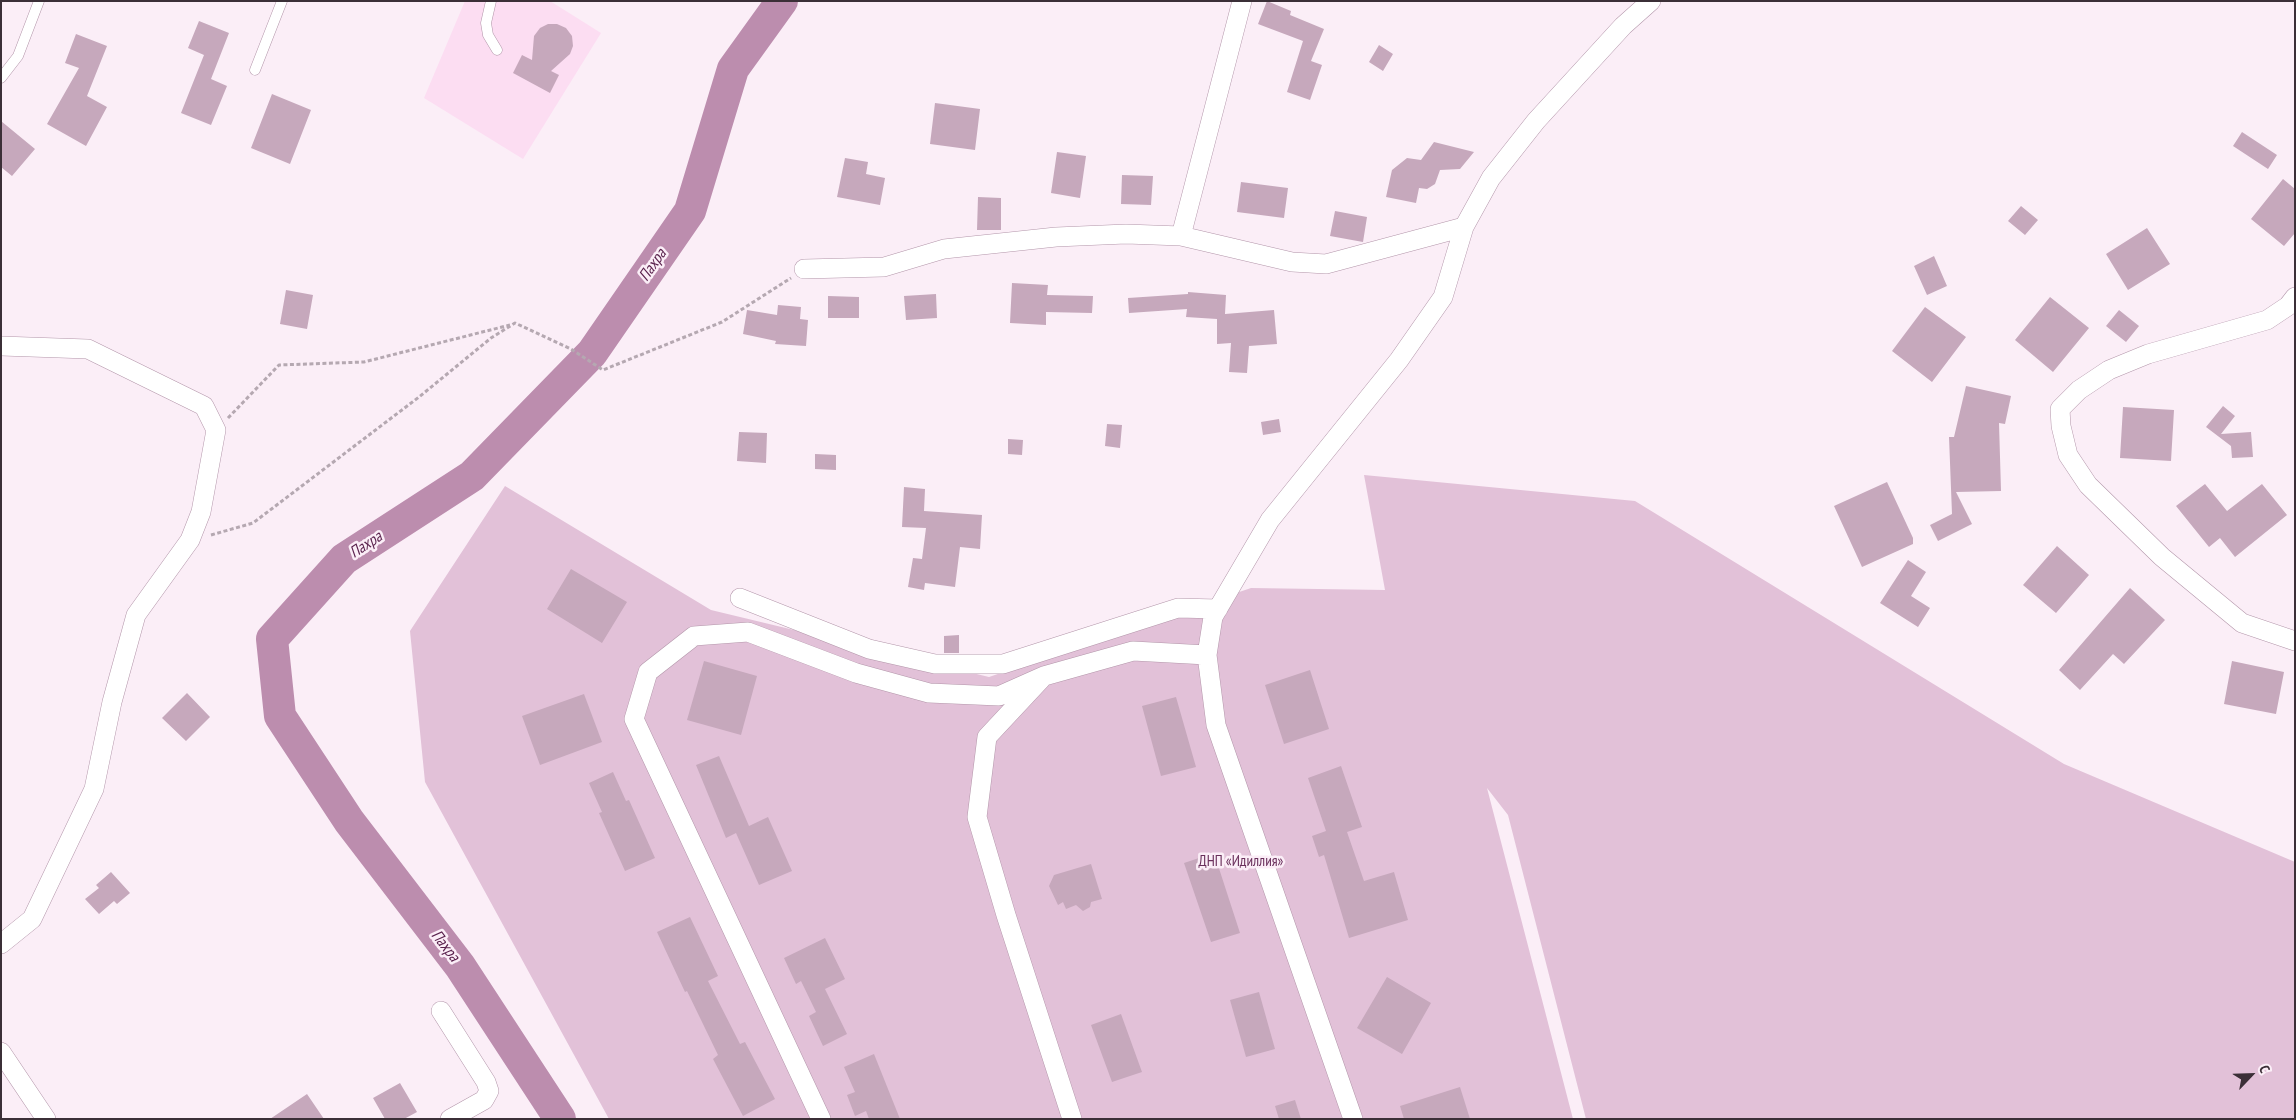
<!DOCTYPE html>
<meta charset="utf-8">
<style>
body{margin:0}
#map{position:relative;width:2296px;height:1120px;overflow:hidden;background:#fbeef7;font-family:"PT Sans Narrow",sans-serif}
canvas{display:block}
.frame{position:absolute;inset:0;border:2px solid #3b2f37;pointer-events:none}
.north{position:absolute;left:2226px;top:1050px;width:50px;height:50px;-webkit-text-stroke:4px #fbeef7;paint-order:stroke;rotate:66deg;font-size:14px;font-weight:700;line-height:20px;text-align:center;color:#3b2f37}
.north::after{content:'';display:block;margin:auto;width:18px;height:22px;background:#3b2f37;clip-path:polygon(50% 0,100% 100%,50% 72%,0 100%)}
</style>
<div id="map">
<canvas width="2296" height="1120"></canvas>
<div class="frame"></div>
<div class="north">С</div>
</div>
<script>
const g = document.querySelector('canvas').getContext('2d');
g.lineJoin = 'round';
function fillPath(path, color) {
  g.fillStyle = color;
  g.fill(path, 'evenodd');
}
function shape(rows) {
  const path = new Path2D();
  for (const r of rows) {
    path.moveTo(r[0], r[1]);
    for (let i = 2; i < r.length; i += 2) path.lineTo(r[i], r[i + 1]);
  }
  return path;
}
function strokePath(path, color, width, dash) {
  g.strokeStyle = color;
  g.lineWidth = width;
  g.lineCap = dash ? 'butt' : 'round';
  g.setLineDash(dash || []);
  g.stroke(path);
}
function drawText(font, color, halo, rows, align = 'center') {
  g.font = font + ' "PT Sans Narrow",sans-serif';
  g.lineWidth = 5;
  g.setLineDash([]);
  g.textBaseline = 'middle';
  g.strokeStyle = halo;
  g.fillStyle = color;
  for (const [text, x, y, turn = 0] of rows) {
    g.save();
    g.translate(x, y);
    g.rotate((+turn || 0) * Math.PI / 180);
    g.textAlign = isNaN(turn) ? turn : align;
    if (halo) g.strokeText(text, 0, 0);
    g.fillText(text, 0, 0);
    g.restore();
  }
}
const built = shape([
 [465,1,550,1,601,33,523,159,424,98]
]);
const green = shape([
 [1364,475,1635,501,2064,764,2295,862,2295,1119,1586,1119,1508,815,1487,788,1573,1119,609,1119,425,782,410,631,505,486,711,610,989,677,1251,588,1385,590]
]);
const river = shape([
 [560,1119,460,966,349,821,280,716,272,639,344,559,472,476,592,353,690,211,733,69,782,1]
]);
const building = shape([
 [1267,1,1291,11,1290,15,1324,29,1311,61,1322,65,1310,100,1287,92,1303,41,1258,24],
 [199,21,229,33,211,79,227,86,211,125,181,113,204,55,188,48],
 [548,24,557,24,566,28,572,36,573,46,570,54,551,71,559,75,550,93,513,73,522,55,532,60,534,36,540,28],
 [76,34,107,46,87,96,107,107,86,146,47,124,79,68,65,63],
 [1379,45,1393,54,1383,71,1369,62],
 [272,94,311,110,290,164,251,148],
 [935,103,980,109,975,150,930,144],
 [1,121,35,149,12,176,1,167],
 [2242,132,2277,155,2268,169,2233,146],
 [1434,142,1474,152,1460,169,1440,170,1435,184,1427,189,1419,188,1416,203,1386,197,1392,170,1407,158,1421,160],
 [1057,152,1086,156,1080,198,1051,193],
 [845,158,868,162,866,174,885,178,880,205,837,197],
 [1122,175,1153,176,1151,205,1121,204],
 [2283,179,2295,189,2295,233,2284,246,2251,219],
 [1241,182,1288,188,1284,218,1237,212],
 [978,197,1001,198,1001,230,977,230],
 [2021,206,2038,220,2025,235,2008,221],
 [1335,211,1367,217,1363,242,1330,236],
 [2147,228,2170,264,2128,290,2106,254],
 [1934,256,1947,286,1927,295,1914,266],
 [1012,283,1048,285,1047,295,1093,296,1092,313,1046,312,1046,325,1010,323],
 [286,290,313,295,307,329,280,324],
 [1188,292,1226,295,1225,314,1274,310,1277,344,1249,346,1247,373,1229,372,1231,343,1217,344,1217,319,1186,317,1187,309,1129,313,1128,298,1188,294],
 [936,294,937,318,906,320,904,296],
 [828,296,859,297,859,318,828,318],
 [2050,297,2089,328,2053,372,2015,340],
 [778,305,801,307,800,319,808,320,806,346,775,344,776,341,743,334,747,310,777,315],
 [1925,307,1966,337,1932,382,1892,351],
 [2119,310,2139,326,2126,342,2106,326],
 [1966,386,2011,396,2005,424,1999,423,2001,491,1956,492,1972,524,1938,541,1930,525,1952,514,1949,437,1954,437],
 [2223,406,2235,416,2221,434,2251,432,2253,457,2232,458,2231,446,2206,427],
 [2123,407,2174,410,2171,461,2120,458],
 [1279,419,1281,432,1263,435,1261,422],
 [1107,424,1122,425,1120,448,1105,446],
 [739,432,767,433,766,463,737,461],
 [1008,439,1023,440,1022,455,1008,454],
 [815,454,836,455,836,470,815,469],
 [1887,482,1913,538,1913,544,1862,567,1834,506],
 [2205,484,2227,511,2262,484,2287,515,2235,557,2220,538,2209,547,2176,506],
 [904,487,925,489,924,511,982,515,980,549,960,547,955,587,925,583,924,590,908,587,913,558,922,559,926,528,902,527],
 [2057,546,2089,575,2056,613,2023,585],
 [1908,560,1926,572,1911,596,1930,608,1918,627,1880,603],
 [571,569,627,602,602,643,547,609],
 [2130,588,2165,620,2124,664,2113,654,2080,690,2059,670],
 [959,635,959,653,944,653,944,636],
 [704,661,757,676,741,735,687,720],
 [2232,661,2284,672,2276,714,2224,704],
 [1310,670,1329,729,1284,744,1265,685],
 [187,693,210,717,186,741,162,718],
 [584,694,602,742,540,765,522,716],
 [1176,697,1196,767,1161,776,1142,706],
 [719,756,749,826,768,817,792,871,759,885,736,833,726,838,696,765],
 [1341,766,1362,827,1347,832,1364,881,1394,872,1408,920,1349,938,1324,855,1319,857,1312,836,1326,831,1308,778],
 [613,772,626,801,629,800,655,858,625,871,599,813,602,812,589,783],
 [1214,853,1240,933,1211,942,1184,863],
 [1091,864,1102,899,1091,902,1090,907,1083,911,1076,905,1066,909,1063,902,1058,905,1049,886,1054,875],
 [111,872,130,893,117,904,114,901,99,914,85,899,99,888,96,885],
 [690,917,718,976,708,981,740,1044,745,1042,775,1099,743,1116,713,1059,718,1055,687,991,685,992,657,932],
 [825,938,845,979,825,989,847,1034,823,1046,809,1016,816,1012,801,981,796,984,784,958],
 [1387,977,1431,1003,1402,1054,1357,1028],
 [1259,992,1275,1049,1246,1057,1230,1000],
 [1121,1014,1142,1072,1112,1082,1091,1025],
 [874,1054,900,1119,869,1119,866,1111,855,1116,847,1095,855,1092,844,1067],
 [400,1083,417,1112,404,1119,385,1119,373,1098],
 [1460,1087,1470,1119,1404,1119,1400,1106],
 [307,1094,324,1119,270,1119],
 [1295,1100,1301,1119,1279,1119,1275,1106]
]);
const path = shape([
 [228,418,279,365,364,362,510,325],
 [211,535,253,523,419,397,491,338,515,323,571,349,603,370,722,322,791,278]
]);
const service = shape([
 [491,1,486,23,488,35,497,50],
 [255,70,282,1],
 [1,78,18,56,39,1]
]);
const minor = shape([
 [1181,236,1242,1],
 [804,269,884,267,944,249,1056,237,1126,234,1181,236,1292,262,1326,264,1464,227],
 [2295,297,2288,306,2267,320,2148,354,2109,370,2079,390,2060,409,2061,426,2068,455,2088,485,2162,557,2242,623,2295,641],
 [1,346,88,349,204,406,216,430,201,512,190,540,136,615,112,702,94,789,32,919,1,944],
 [740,598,869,649,935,664,1003,664,1178,608,1218,609],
 [441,1011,486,1082,489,1091,484,1100,450,1119],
 [1,1052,46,1119],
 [821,1119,634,719,648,672,694,636,748,632,856,673,929,693,999,696,1044,676],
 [1072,1119,1006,915,977,817,987,737,1044,676,1133,651,1207,655],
 [1353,1119,1216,725,1207,655,1213,617,1270,520,1399,360,1443,297,1464,227,1491,178,1536,121,1623,26,1651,1]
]);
const parkNames = [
 ["ДНП «Идиллия»",1241,862]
];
const waterNames = [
 ["Пахра",653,265,-55],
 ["Пахра",366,545,-33],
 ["Пахра",445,946,52]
];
fillPath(built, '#fcddf2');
fillPath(green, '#e2c1d8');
strokePath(river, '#bc8dae', 32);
fillPath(building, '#c6a8bc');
strokePath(service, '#b396aa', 11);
strokePath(minor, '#b396aa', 20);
strokePath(path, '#b5a8b1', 3, [4, 2.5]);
strokePath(service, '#fff', 10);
strokePath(minor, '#fff', 19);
drawText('15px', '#692f5b', '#fbeef7', parkNames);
drawText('italic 16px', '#5a224d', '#fbeef7', waterNames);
</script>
